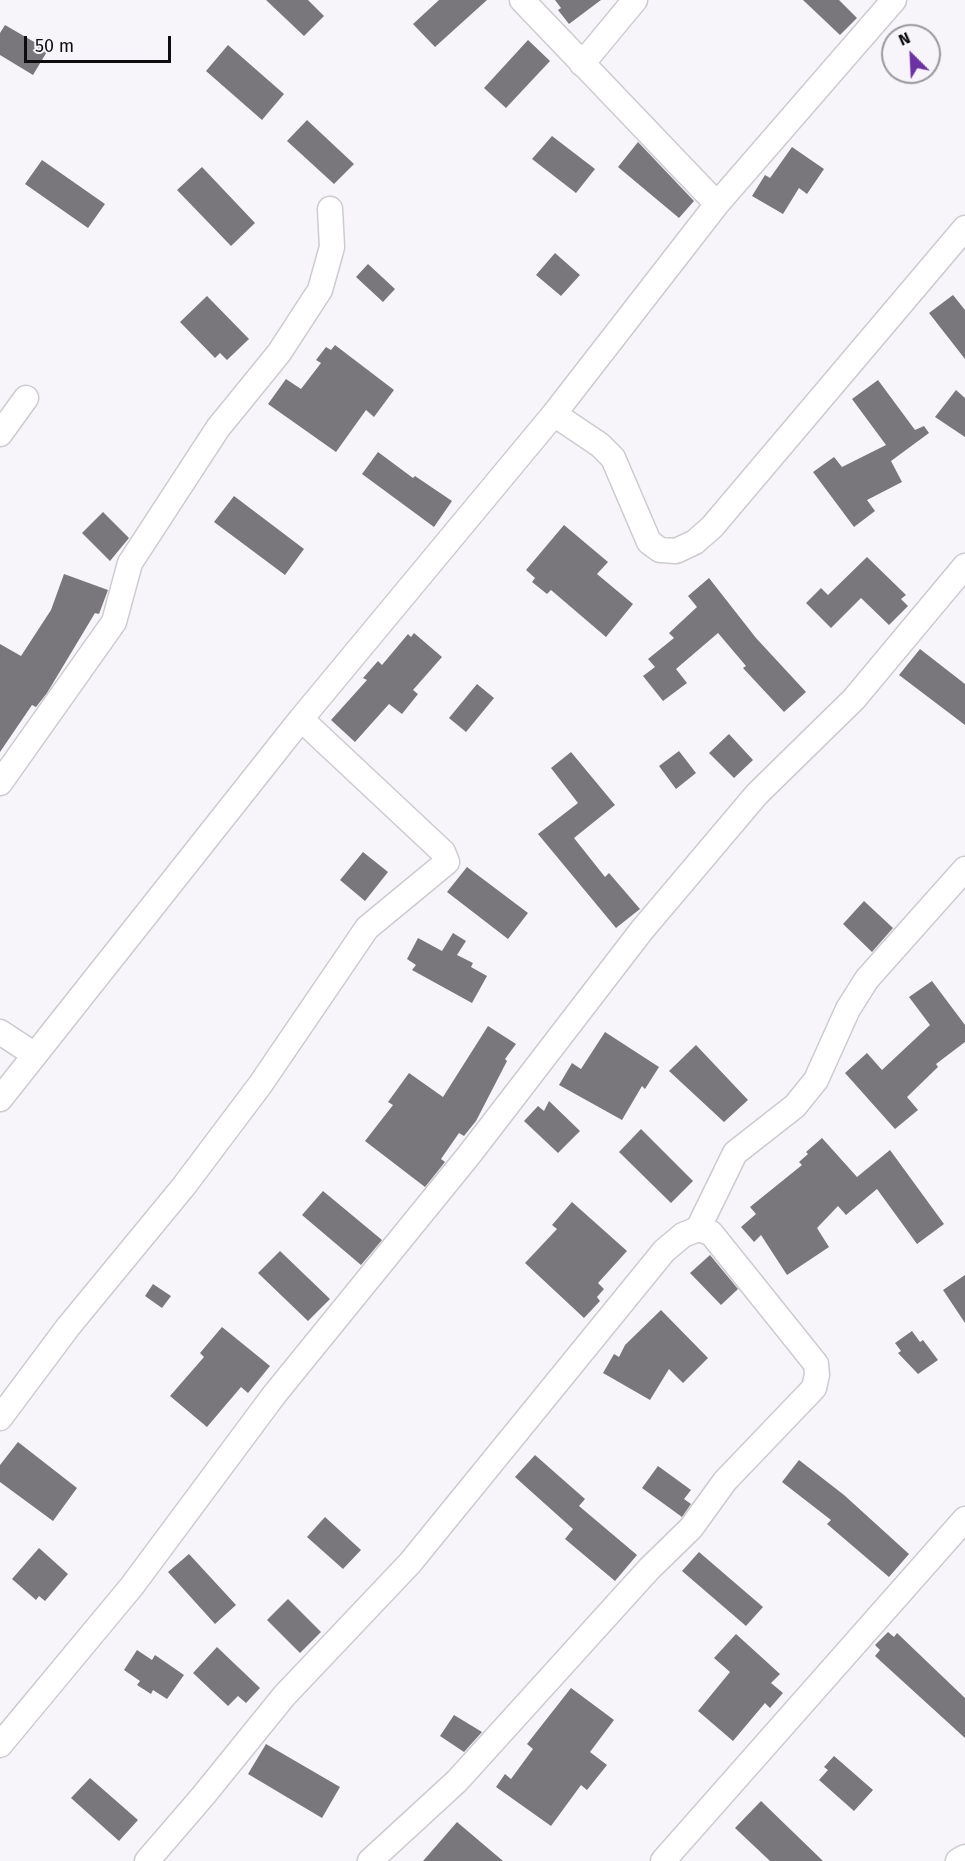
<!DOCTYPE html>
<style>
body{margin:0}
#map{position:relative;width:965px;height:1861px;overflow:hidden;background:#f7f5fa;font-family:"Fira Sans",sans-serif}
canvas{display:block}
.north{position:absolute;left:881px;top:24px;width:60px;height:60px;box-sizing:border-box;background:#f7f5fa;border:2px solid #99989c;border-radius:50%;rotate:336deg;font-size:16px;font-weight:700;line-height:24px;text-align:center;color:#0d0d0e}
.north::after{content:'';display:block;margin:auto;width:21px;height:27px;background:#6d31a6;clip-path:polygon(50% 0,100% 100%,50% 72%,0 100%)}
.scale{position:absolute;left:24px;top:36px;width:147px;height:27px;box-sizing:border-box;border:3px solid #0d0d0e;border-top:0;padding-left:8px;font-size:18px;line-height:21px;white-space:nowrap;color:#0d0d0e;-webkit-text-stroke:4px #f7f5fa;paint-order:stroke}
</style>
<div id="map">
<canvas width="965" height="1861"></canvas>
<div class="north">N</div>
<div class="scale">50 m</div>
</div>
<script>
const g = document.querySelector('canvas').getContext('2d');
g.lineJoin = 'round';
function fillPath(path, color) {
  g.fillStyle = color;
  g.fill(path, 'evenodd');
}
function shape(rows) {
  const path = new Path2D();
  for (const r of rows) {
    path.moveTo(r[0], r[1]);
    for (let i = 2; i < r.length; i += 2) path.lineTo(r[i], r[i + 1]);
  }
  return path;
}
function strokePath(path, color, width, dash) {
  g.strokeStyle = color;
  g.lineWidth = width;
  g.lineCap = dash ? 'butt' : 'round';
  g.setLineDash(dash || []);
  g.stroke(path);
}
const building = shape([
 [266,0,308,0,324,16,304,36],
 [439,0,487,0,435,47,413,24],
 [555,0,601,0,569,24,558,10,561,8],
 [803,0,839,0,857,18,840,35],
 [5,25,48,50,33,75,0,55,0,33],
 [528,40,550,61,506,108,484,88],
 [228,45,284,94,262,120,206,71],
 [307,120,354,164,334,184,287,141],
 [552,136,595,169,576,193,532,159],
 [638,142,694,201,679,218,618,167],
 [792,147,824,169,807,194,799,188,783,214,752,196,765,175,770,178],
 [42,160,105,204,88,228,25,184],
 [202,167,255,223,231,246,177,190],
 [555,253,580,275,561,296,536,275],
 [368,264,395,289,383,302,356,277],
 [953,295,965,310,965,359,929,313],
 [207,296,249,339,227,360,220,353,215,358,180,322],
 [335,345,394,390,374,417,366,410,336,452,268,404,286,379,301,389,321,363,316,360,326,347,331,350],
 [878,380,915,430,924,426,929,433,891,461,902,482,867,500,875,511,854,527,813,472,834,457,842,467,886,445,852,399],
 [956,390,965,398,965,437,935,417],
 [378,452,413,478,415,476,452,501,434,527,362,474],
 [234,496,304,549,285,575,214,522],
 [103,512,129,538,110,561,82,533],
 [564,525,608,562,597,574,633,604,606,637,551,590,547,594,532,582,535,578,526,570],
 [867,557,906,595,901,599,908,606,889,625,861,598,831,628,806,603,821,588,828,595],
 [64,574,108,590,99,614,95,613,47,693,36,707,32,705,0,752,0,644,21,656,51,610],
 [709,578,756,638,806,692,784,712,743,668,746,666,718,633,676,669,687,683,663,701,643,676,655,667,648,659,674,638,669,633,697,607,688,596],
 [414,633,442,657,413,690,418,694,402,714,389,704,355,742,331,720,367,680,363,678,378,661,382,665,408,634,411,637],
 [920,649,965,684,965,725,899,675],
 [477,684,494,698,466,732,449,718],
 [729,734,753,760,734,778,709,753],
 [679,751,696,773,676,789,659,766],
 [571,752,615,805,574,838,605,877,609,873,640,909,616,928,538,834,578,803,551,768],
 [363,852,388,872,365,901,340,880],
 [467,867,528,913,508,939,447,892],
 [864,901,893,928,872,952,843,924],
 [453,933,466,941,457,955,473,963,471,967,487,976,472,1003,412,970,416,965,407,959,418,938,442,951],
 [932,981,965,1025,965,1042,936,1064,938,1067,907,1097,918,1110,895,1129,845,1073,867,1053,882,1070,930,1025,909,997],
 [488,1026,516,1044,505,1059,507,1061,476,1121,464,1136,459,1133,441,1159,445,1162,425,1187,365,1141,393,1105,388,1102,409,1073,443,1097],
 [605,1032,659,1067,645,1089,642,1086,622,1120,559,1085,572,1063,581,1069],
 [696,1045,748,1100,724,1122,669,1071],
 [549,1101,580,1131,558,1153,524,1121,538,1106,544,1111],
 [641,1129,693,1181,671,1203,619,1152],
 [822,1138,857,1177,890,1150,944,1224,917,1244,877,1189,846,1215,838,1206,817,1228,829,1247,787,1275,761,1235,754,1242,741,1227,756,1214,750,1207,802,1165,799,1162,808,1154,806,1152],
 [323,1191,382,1240,361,1265,302,1215],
 [572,1202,627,1251,598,1283,604,1289,597,1297,600,1301,584,1318,525,1263,557,1229,552,1225],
 [280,1251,330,1299,308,1321,258,1273],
 [710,1255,738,1289,721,1305,690,1273],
 [965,1275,965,1323,943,1290],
 [153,1284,171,1296,162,1308,145,1296],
 [661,1310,708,1358,683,1383,669,1369,650,1400,603,1373,614,1354,619,1357,625,1345],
 [222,1327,270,1366,248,1393,241,1387,207,1427,170,1396,204,1357,200,1353],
 [912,1331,920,1342,923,1340,938,1360,918,1374,898,1353,901,1351,895,1343],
 [18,1442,77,1488,53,1521,0,1482,0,1465],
 [535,1455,585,1499,579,1506,637,1555,615,1581,565,1539,573,1529,515,1477],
 [799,1460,844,1495,909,1554,889,1577,827,1524,831,1520,782,1482],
 [658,1466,691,1490,684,1499,691,1504,682,1517,642,1488],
 [325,1517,361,1550,343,1569,307,1537],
 [39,1548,68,1574,45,1601,39,1596,36,1600,12,1579],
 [699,1552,763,1607,746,1626,682,1571],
 [189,1554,236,1605,215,1624,168,1572],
 [288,1599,321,1632,300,1653,267,1620],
 [888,1632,894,1637,897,1633,965,1698,965,1738,875,1656,880,1650,875,1645],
 [736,1634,780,1674,771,1683,783,1693,770,1708,765,1703,733,1741,698,1711,730,1672,714,1658],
 [217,1647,260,1688,246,1703,238,1696,228,1706,193,1673],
 [137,1650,152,1660,155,1655,184,1675,167,1699,153,1690,151,1694,137,1685,140,1681,124,1670],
 [571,1688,614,1720,590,1752,607,1765,587,1790,581,1785,551,1826,496,1787,505,1774,511,1779,533,1749,527,1744],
 [454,1715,482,1732,464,1752,440,1736],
 [266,1744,340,1787,322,1818,248,1774],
 [834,1756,873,1790,854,1811,819,1780,828,1770,824,1767],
 [90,1778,138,1820,119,1841,71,1798],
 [761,1801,823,1861,770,1861,735,1828],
 [457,1822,503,1861,423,1861]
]);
const minor = shape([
 [522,0,717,204],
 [582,64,635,0],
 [554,414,600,445,613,458,649,542,660,550,676,551,695,542,712,527,965,228],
 [0,434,26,398],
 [0,783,114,622,130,563,218,428,279,353,320,290,332,247,330,209],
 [0,1032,35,1055],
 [0,1099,301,719,554,414,717,204,894,0],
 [698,1229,735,1153,795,1106,816,1080,848,1009,867,979,965,869],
 [0,1418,68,1327,184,1186,260,1085,367,928,447,862,443,852,301,719],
 [0,1745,132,1586,274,1395,469,1155,642,930,757,794,854,699,965,566],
 [147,1861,203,1796,284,1696,410,1563,664,1251,683,1235,698,1229,711,1233,816,1364,817,1375,814,1388,725,1481,691,1528,649,1569,457,1781,370,1861],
 [663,1861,965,1519],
 [958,1861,965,1857]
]);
fillPath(building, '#79777b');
strokePath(minor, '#cccbcf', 27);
strokePath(minor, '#fff', 24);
</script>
